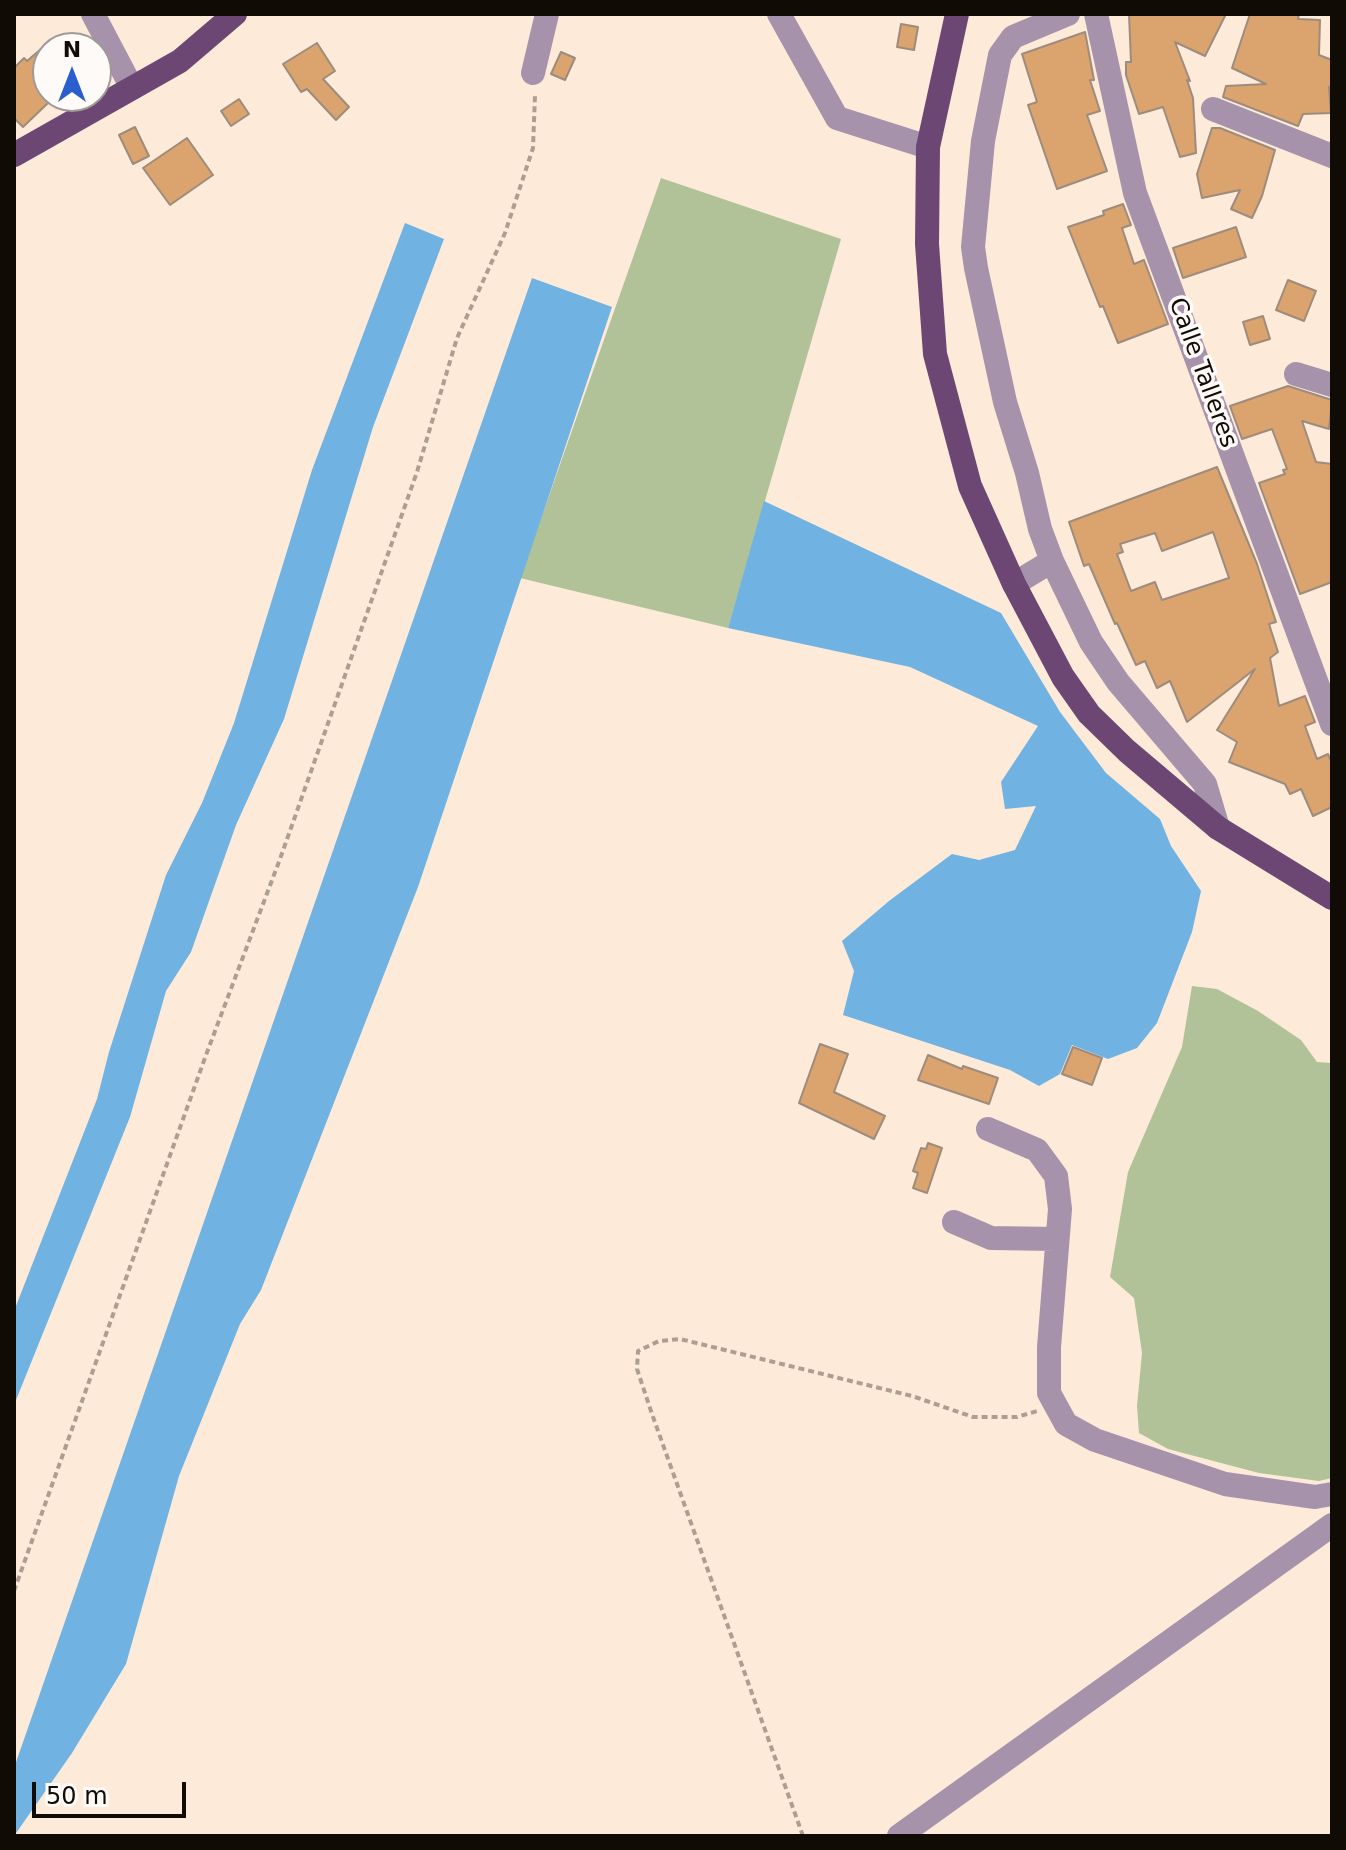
<!DOCTYPE html>
<style>
body{margin:0}
#map{position:relative;width:1346px;height:1850px;overflow:hidden;background:#fdead9;font-family:"DejaVu Sans",sans-serif}
canvas{display:block}
.frame{position:absolute;inset:0;border:16px solid #110b06;pointer-events:none}
.north{position:absolute;left:32px;top:32px;width:80px;height:80px;box-sizing:border-box;background:#fefaf7;border:2px solid #9f9a97;border-radius:50%;rotate:0deg;font-size:22px;font-weight:700;line-height:32px;text-align:center;color:#110b06}
.north::after{content:'';display:block;margin:auto;width:28px;height:36px;background:#295ecc;clip-path:polygon(50% 0,100% 100%,50% 72%,0 100%)}
.scale{position:absolute;left:32px;top:1782px;width:154px;height:36px;box-sizing:border-box;border:4px solid #110b06;border-top:0;padding-left:10px;font-size:24px;line-height:28px;white-space:nowrap;color:#110b06;-webkit-text-stroke:6px #fefaf7;paint-order:stroke}
</style>
<div id="map">
<canvas width="1346" height="1850"></canvas>
<div class="frame"></div>
<div class="north">N</div>
<div class="scale">50 m</div>
</div>
<script>
const g = document.querySelector('canvas').getContext('2d');
g.lineJoin = 'round';
function fillPath(path, color) {
  g.fillStyle = color;
  g.fill(path, 'evenodd');
}
function shape(rows) {
  const path = new Path2D();
  for (const r of rows) {
    path.moveTo(r[0], r[1]);
    for (let i = 2; i < r.length; i += 2) path.lineTo(r[i], r[i + 1]);
  }
  return path;
}
function strokePath(path, color, width, dash) {
  g.strokeStyle = color;
  g.lineWidth = width;
  g.lineCap = dash ? 'butt' : 'round';
  g.setLineDash(dash || []);
  g.stroke(path);
}
function drawText(font, color, halo, rows, align = 'center') {
  g.font = font + ' "DejaVu Sans",sans-serif';
  g.lineWidth = 7;
  g.setLineDash([]);
  g.textBaseline = 'middle';
  g.strokeStyle = halo;
  g.fillStyle = color;
  for (const [text, x, y, turn = 0] of rows) {
    g.save();
    g.translate(x, y);
    g.rotate((+turn || 0) * Math.PI / 180);
    g.textAlign = isNaN(turn) ? turn : align;
    if (halo) g.strokeText(text, 0, 0);
    g.fillText(text, 0, 0);
    g.restore();
  }
}
const green = shape([
 [661,178,841,239,728,628,520,578],
 [1192,986,1217,989,1258,1011,1301,1040,1317,1062,1332,1063,1332,1478,1319,1481,1259,1473,1168,1449,1139,1433,1137,1406,1142,1353,1134,1298,1110,1277,1128,1172,1182,1047]
]);
const water = shape([
 [405,223,444,239,373,427,284,719,236,825,191,952,166,991,130,1117,14,1405,14,1311,97,1099,109,1052,166,875,202,803,234,723,312,470],
 [532,278,612,307,418,887,261,1290,240,1324,179,1476,126,1664,72,1753,14,1836,14,1768],
 [764,501,1001,613,1060,712,1106,773,1160,819,1171,846,1201,891,1192,932,1157,1023,1137,1048,1108,1059,1072,1045,1060,1074,1039,1086,1010,1070,843,1015,854,971,842,941,889,901,952,854,979,860,1015,850,1036,806,1005,809,1001,782,1038,726,910,667,728,628]
]);
const building = shape([
 [1129,14,1226,14,1205,56,1175,42,1190,81,1187,80,1193,98,1196,153,1180,157,1163,107,1139,114,1126,75,1126,62,1131,62,1129,14],
 [1250,14,1299,14,1298,19,1320,20,1319,55,1332,60,1332,88,1329,87,1331,113,1303,114,1298,126,1223,97,1226,86,1266,84,1232,68,1250,14],
 [901,24,918,27,914,50,897,47,901,24],
 [1085,32,1094,80,1090,80,1100,111,1087,115,1107,171,1057,189,1028,105,1037,102,1022,54,1085,32],
 [48,43,48,103,23,127,14,118,14,68,24,58,27,61,48,43],
 [317,43,335,71,323,79,349,107,336,120,307,89,301,92,283,64,317,43],
 [561,52,575,58,565,80,551,74,561,52],
 [239,99,249,114,231,126,221,111,239,99],
 [135,127,149,156,133,164,119,135,135,127],
 [1212,128,1220,128,1275,150,1262,196,1252,218,1231,209,1240,190,1202,198,1197,174,1212,128],
 [187,138,213,175,170,205,143,168,187,138],
 [1123,204,1131,225,1122,228,1134,264,1144,260,1168,324,1118,343,1103,306,1100,307,1068,227,1104,215,1103,211,1123,204],
 [1236,227,1246,257,1183,278,1173,248,1236,227],
 [1288,280,1316,291,1304,321,1276,310,1288,280],
 [1263,316,1270,339,1250,345,1243,322,1263,316],
 [1288,386,1332,400,1329,429,1302,421,1316,462,1332,464,1332,582,1300,594,1259,483,1285,474,1283,470,1287,469,1272,429,1242,439,1230,406,1288,386],
 [1217,467,1257,564,1276,622,1269,624,1278,652,1270,658,1279,706,1305,696,1315,722,1305,726,1317,759,1328,754,1332,763,1332,807,1313,816,1301,789,1290,794,1285,784,1229,762,1237,742,1217,730,1255,669,1187,722,1170,681,1157,688,1145,661,1136,665,1117,623,1115,624,1089,564,1084,566,1069,522,1217,467],
 [1213,532,1229,578,1162,600,1155,582,1131,591,1117,554,1123,552,1120,544,1155,533,1162,551,1213,532],
 [820,1044,848,1054,834,1092,885,1116,874,1139,799,1103,820,1044],
 [1073,1047,1102,1058,1092,1085,1062,1074,1073,1047],
 [928,1055,962,1069,963,1066,998,1078,989,1104,918,1080,928,1055],
 [928,1143,942,1148,927,1193,913,1188,918,1173,913,1171,921,1148,926,1149,928,1143]
]);
const path = shape([
 [14,1591,206,1055,280,859,417,472,457,338,505,233,533,148,535,95],
 [803,1836,652,1414,637,1369,638,1351,659,1341,680,1339,912,1396,973,1417,1017,1417,1037,1411]
]);
const minor = shape([
 [93,14,132,88],
 [779,14,837,118,928,147],
 [1068,14,1013,37,1000,55,983,141,973,247,976,268,1005,402,1027,473,1040,529,1052,561,1091,642,1118,682,1205,784,1218,828],
 [1096,14,1135,193,1332,724],
 [533,73,547,14],
 [1213,109,1332,156],
 [1296,374,1332,385],
 [1014,584,1052,561],
 [988,1129,1037,1150,1056,1176,1060,1209,1049,1347,1049,1393,1066,1424,1095,1440,1225,1484,1315,1497,1332,1494],
 [954,1222,991,1238,1057,1239],
 [899,1836,1332,1525]
]);
const major = shape([
 [957,14,928,147,927,244,935,354,970,486,1014,584,1063,677,1089,714,1127,751,1218,828,1332,898],
 [14,155,180,61,235,14]
]);
const streetNames = [
 ["Calle Talleres",1202,373,70]
];
fillPath(green, '#b1c298');
fillPath(water, '#70b2e1');
fillPath(building, '#dba36d');
strokePath(building, '#9d8c7d', 2);
strokePath(path, '#ad9e91', 4, [6, 4]);
strokePath(minor, '#a792ab', 24);
strokePath(major, '#6c4773', 24);
drawText('24px', '#110b06', '#fefaf7', streetNames);
</script>
